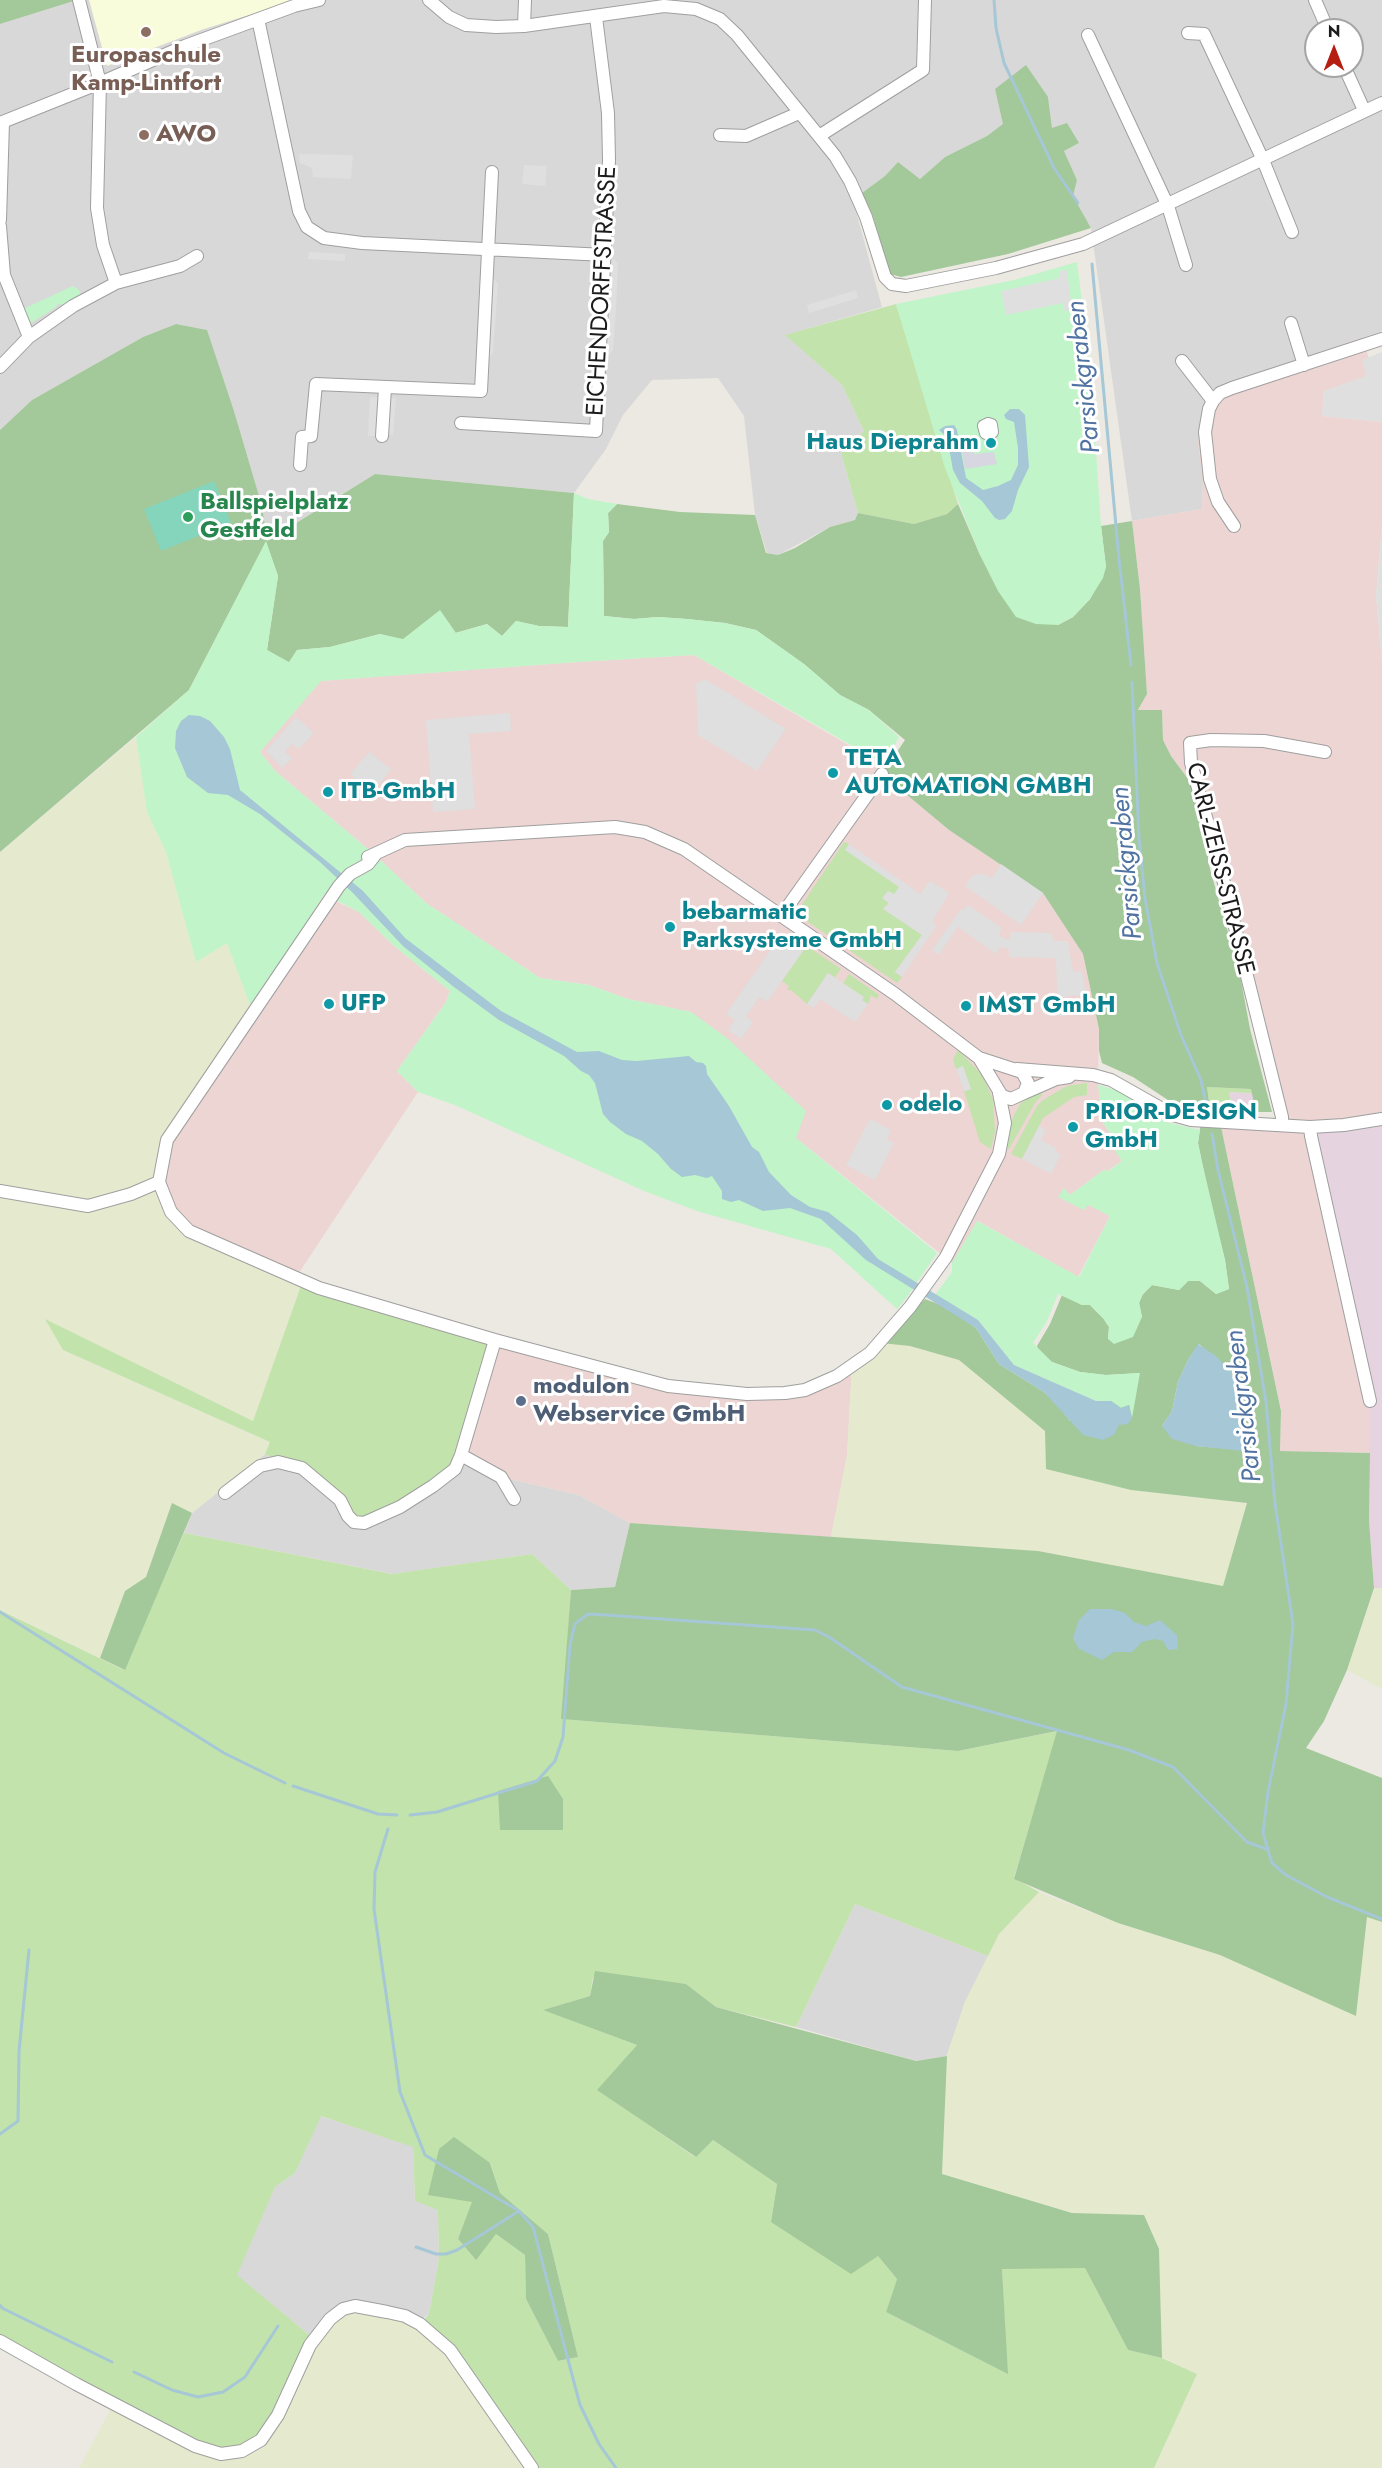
<!DOCTYPE html>
<style>
body{margin:0}
#map{position:relative;width:1382px;height:2468px;overflow:hidden;background:#ece9e2;font-family:Jost,sans-serif}
canvas{display:block}
.north{position:absolute;left:1304px;top:18px;width:60px;height:60px;box-sizing:border-box;background:#fff;border:2px solid #a4a4a4;border-radius:50%;rotate:0deg;font-size:16px;font-weight:700;line-height:24px;text-align:center;color:#1b1b1b}
.north::after{content:'';display:block;margin:auto;width:21px;height:27px;background:#b61e11;clip-path:polygon(50% 0,100% 100%,50% 72%,0 100%)}
</style>
<div id="map">
<canvas width="1382" height="2468"></canvas>
<div class="north">N</div>
</div>
<script>
const g = document.querySelector('canvas').getContext('2d');
g.lineJoin = 'round';
function fillPath(path, color) {
  g.fillStyle = color;
  g.fill(path, 'evenodd');
}
function shape(rows) {
  const path = new Path2D();
  for (const r of rows) {
    path.moveTo(r[0], r[1]);
    for (let i = 2; i < r.length; i += 2) path.lineTo(r[i], r[i + 1]);
  }
  return path;
}
function strokePath(path, color, width, dash) {
  g.strokeStyle = color;
  g.lineWidth = width;
  g.lineCap = dash ? 'butt' : 'round';
  g.setLineDash(dash || []);
  g.stroke(path);
}
function drawText(font, color, halo, rows, align = 'center') {
  g.font = font + ' Jost,sans-serif';
  g.lineWidth = 6;
  g.setLineDash([]);
  g.textBaseline = 'middle';
  g.strokeStyle = halo;
  g.fillStyle = color;
  for (const [text, x, y, turn = 0] of rows) {
    g.save();
    g.translate(x, y);
    g.rotate((+turn || 0) * Math.PI / 180);
    g.textAlign = isNaN(turn) ? turn : align;
    if (halo) g.strokeText(text, 0, 0);
    g.fillText(text, 0, 0);
    g.restore();
  }
}
const residential = shape([
 [77,0,1382,0,1382,331,1230,382,1216,390,1203,484,1202,509,1132,521,1091,228,1073,196,1077,180,1064,151,1079,143,1052,128,1048,97,995,89,1004,124,987,136,945,157,920,179,898,162,885,176,862,193,854,204,882,307,786,335,842,385,864,431,841,453,858,513,855,520,830,527,778,555,767,553,755,515,744,416,718,378,652,380,623,415,606,449,574,493,375,474,266,541,262,506,234,411,206,330,176,324,143,337,32,400,0,430,0,24],
 [1316,30,1352,30,1352,66,1316,66],
 [265,1454,278,1462,461,1455,501,1477,579,1495,630,1523,615,1587,571,1590,532,1554,393,1574,184,1533,192,1513],
 [855,1904,988,1956,965,2002,947,2056,916,2061,796,2027],
 [320,2116,413,2146,415,2201,438,2209,439,2258,429,2314,403,2334,314,2339,236,2275,275,2187,295,2173]
]);
const commercial = shape([
 [1362,338,1369,358,1367,376,1324,391,1322,416,1382,422,1382,525,1376,596,1382,662,1382,1119,1370,1453,1280,1451,1281,1410,1220,1122,1281,1125,1197,791,1171,756,1163,740,1162,710,1138,711,1147,694,1140,589,1132,521,1202,509,1203,484,1198,445,1201,418,1205,403,1216,390,1230,382],
 [694,655,886,767,882,774,949,830,1043,893,1083,954,1099,1029,1098,1085,1103,1123,1120,1147,1122,1161,1106,1172,1104,1170,1070,1195,1058,1196,1084,1210,1087,1204,1110,1216,1078,1277,978,1221,952,1263,796,1138,691,1012,628,999,589,985,540,978,426,903,375,855,275,771,260,752,320,681,578,662],
 [331,899,359,912,393,945,450,991,446,1002,397,1071,418,1092,295,1279,189,1231,171,1212,162,1163,167,1140],
 [495,1340,634,1378,785,1393,852,1366,847,1456,831,1537,630,1523,579,1495,501,1477,461,1455]
]);
const industrial = shape([
 [1229,1092,1252,1093,1256,1112,1233,1110],
 [1382,1119,1382,1588,1374,1588,1369,1520,1370,1401,1310,1127]
]);
const education = shape([
 [89,0,290,0,290,2,201,30,107,66]
]);
const farmland = shape([
 [136,737,147,812,166,852,196,962,227,942,253,1013,168,1140,159,1182,189,1231,302,1283,253,1421,46,1320,63,1350,270,1442,265,1454,192,1513,172,1504,146,1577,125,1591,100,1658,0,1609,0,852],
 [881,1343,910,1346,959,1360,1045,1431,1047,1469,1131,1490,1247,1503,1223,1587,1038,1551,831,1537,847,1456,852,1366],
 [1374,1588,1382,1588,1382,1689,1347,1670],
 [1039,1892,1118,1923,1220,1955,1356,2015,1367,1916,1382,1921,1382,2468,1154,2468,1197,2374,1162,2357,1159,2249,1072,2213,942,2174,946,2057,965,2002,999,1934],
 [355,2306,405,2316,450,2350,533,2468,79,2468,114,2403,195,2445,330,2319]
]);
const grass = shape([
 [896,304,958,504,947,514,914,524,858,513,841,453,864,431,842,385,785,335],
 [844,842,849,844,846,850,899,887,894,895,883,898,889,903,884,909,922,935,895,972,902,977,897,983,798,915,797,912],
 [798,940,841,969,834,978,828,973,807,1004,791,990,787,990,789,986,782,981,803,951,795,945],
 [849,974,879,995,877,999,871,995,868,1004,862,1000,863,998,843,984],
 [958,1050,983,1076,993,1100,995,1131,991,1149,980,1142,964,1091,971,1089,963,1066,956,1069,953,1060],
 [1087,1083,1087,1095,1074,1097,1043,1118,1022,1159,1011,1154,1037,1106,1043,1100,1067,1086],
 [1207,1087,1252,1089,1252,1093,1229,1092,1233,1110,1230,1107,1225,1107,1224,1111,1210,1110],
 [1039,1089,1042,1095,1035,1103,1009,1149,1006,1148,1013,1117,1019,1106,1026,1097],
 [302,1283,495,1340,461,1455,433,1486,354,1521,323,1484,265,1454,270,1442,63,1350,45,1319,253,1421],
 [184,1533,392,1574,532,1554,571,1590,562,1719,958,1751,1058,1731,1014,1878,1039,1892,999,1934,988,1956,855,1904,796,2027,716,2007,686,1984,593,1977,590,1996,544,2010,637,2045,598,2090,695,2157,713,2140,777,2184,771,2222,878,2256,897,2279,886,2312,1007,2373,1002,2268,1085,2268,1128,2350,1162,2358,1197,2374,1154,2468,534,2468,450,2350,420,2324,429,2314,439,2258,438,2210,415,2201,413,2147,321,2116,295,2173,275,2187,237,2275,314,2339,261,2440,221,2454,0,2339,0,1610,124,1670],
 [490,2162,500,2193,548,2234,578,2357,558,2361,526,2299,525,2255,496,2234,475,2259,458,2239]
]);
const forest = shape([
 [0,0,77,0,0,24],
 [1026,65,1048,97,1052,128,1067,123,1079,143,1064,151,1077,180,1073,196,1091,228,1008,254,901,277,890,274,873,216,862,193,885,176,898,162,920,179,945,157,987,136,1003,124,995,89],
 [176,324,207,330,234,411,262,506,267,541,375,474,574,493,568,627,539,626,516,621,502,636,487,624,455,633,440,611,403,640,380,634,330,647,297,650,289,663,267,650,278,576,266,542,189,690,0,852,0,430,32,400,143,337],
 [617,504,680,512,755,515,766,553,778,555,795,548,830,527,855,520,858,513,914,524,947,514,958,504,980,555,1058,625,1073,617,1090,599,1106,567,1101,526,1132,521,1140,589,1147,694,1138,710,1162,710,1163,740,1171,756,1197,791,1210,869,1240,975,1250,1029,1272,1112,1256,1112,1251,1089,1207,1087,1210,1110,1189,1108,1168,1100,1133,1077,1102,1063,1099,1051,1099,1029,1083,954,1043,893,949,830,882,774,905,740,869,710,840,695,804,664,756,630,725,623,687,619,658,617,634,619,604,616,603,541,609,532,608,513],
 [1201,1121,1220,1122,1281,1411,1280,1451,1370,1453,1369,1520,1374,1588,1347,1670,1324,1721,1306,1748,1382,1778,1382,1922,1367,1917,1356,2016,1220,1955,1118,1923,1014,1879,1057,1731,958,1751,561,1719,571,1590,615,1587,630,1523,1038,1551,1223,1586,1247,1503,1131,1490,1046,1469,1045,1431,959,1360,910,1346,881,1343,925,1299,946,1307,976,1328,999,1364,1044,1392,1057,1404,1070,1421,1140,1373,1106,1375,1080,1372,1052,1362,1040,1353,1037,1346,1050,1324,1062,1295,1082,1305,1090,1305,1103,1318,1109,1327,1108,1339,1142,1317,1139,1303,1143,1294,1152,1285,1179,1290,1188,1281,1200,1281,1216,1294,1229,1289,1225,1260,1210,1201,1198,1143],
 [1199,1344,1232,1373,1243,1450,1196,1446,1162,1426,1172,1411,1178,1382,1188,1360],
 [172,1503,192,1513,125,1670,100,1658,125,1591,146,1577],
 [548,1776,563,1799,563,1830,500,1830,498,1791],
 [595,1971,686,1984,716,2007,916,2061,947,2056,942,2174,1072,2213,1144,2215,1159,2249,1162,2358,1128,2350,1085,2268,1002,2269,1008,2374,886,2312,897,2279,878,2256,851,2274,771,2222,777,2184,713,2140,696,2157,597,2090,637,2045,543,2010,590,1996],
 [454,2137,490,2163,500,2193,548,2234,578,2357,558,2361,526,2299,525,2255,496,2234,476,2260,458,2239,472,2202,428,2195,439,2149]
]);
const park = shape([
 [1077,262,1086,333,1083,341,1088,346,1092,392,1101,526,1106,567,1103,578,1090,599,1073,617,1058,625,1036,624,1016,617,998,591,980,555,945,468,896,304,1014,280],
 [73,286,78,289,81,295,65,305,58,304,55,308,29,324,23,309],
 [574,493,588,499,617,504,608,513,609,532,603,541,604,616,634,619,658,617,687,619,725,623,756,630,804,664,840,695,869,710,899,737,884,764,694,655,578,662,321,681,260,752,275,771,375,855,426,903,540,978,589,985,628,999,691,1012,728,1039,806,1111,796,1138,937,1253,907,1297,897,1309,831,1249,697,1211,644,1191,455,1105,418,1092,397,1071,446,1002,450,991,393,945,359,912,324,894,253,1013,227,943,196,962,166,852,147,812,136,737,189,690,266,541,278,576,267,650,289,662,297,650,330,647,380,634,403,639,440,610,456,633,487,624,502,636,516,621,539,626,568,627],
 [1098,1085,1119,1091,1166,1122,1200,1130,1198,1143,1202,1162,1225,1260,1229,1289,1216,1294,1200,1281,1188,1281,1179,1290,1152,1285,1143,1294,1139,1302,1142,1317,1133,1337,1114,1344,1108,1339,1109,1327,1103,1318,1090,1305,1082,1305,1058,1294,1047,1321,1033,1343,1052,1362,1080,1372,1106,1375,1140,1373,1132,1418,1129,1405,1121,1408,1111,1401,1096,1401,1014,1365,978,1320,935,1295,952,1272,952,1263,977,1221,1079,1277,1110,1216,1088,1205,1084,1210,1058,1197,1064,1188,1070,1195,1105,1169,1107,1172,1122,1161,1115,1151,1120,1147,1103,1123]
]);
const pitch = shape([
 [214,481,231,523,161,551,144,509]
]);
const parking = shape([
 [299,154,353,155,351,179,313,177,312,168,300,163],
 [524,165,547,166,545,186,522,184],
 [309,252,345,254,345,261,308,259],
 [614,259,618,263,616,308,613,350,608,355,603,354,605,262],
 [1067,270,1072,310,1064,311,1063,303,1006,315,1001,291,1060,278,1060,271],
 [489,272,498,284,493,353,486,364],
 [856,290,858,298,809,313,807,305],
 [1382,352,1382,422,1322,416,1324,391,1366,376,1362,360],
 [370,397,378,397,376,436,368,436],
 [388,398,396,398,393,435,386,434],
 [1382,525,1382,662,1376,596],
 [705,679,786,729,757,771,698,735,696,684],
 [510,713,511,731,469,734,475,809,433,812,426,720],
 [296,717,314,733,299,749,292,744,285,752,292,758,282,768,266,751],
 [369,752,391,769,373,792,350,774],
 [849,844,920,894,930,881,949,893,932,922,937,925,902,977,895,972,922,935,883,909,889,903,882,898,888,891,894,894,899,887,845,850],
 [1001,864,1043,893,1021,925,965,886,973,875,984,874,992,878],
 [968,905,1002,928,999,935,1006,940,1010,939,1011,932,1052,933,1053,941,1068,941,1073,972,1082,971,1086,995,1066,996,1066,1016,1058,1016,1056,958,1009,957,1009,949,1000,947,996,954,958,927,939,955,932,950,961,909,964,910],
 [781,935,803,951,767,1002,760,997,746,1016,753,1022,741,1039,728,1030,735,1020,726,1014],
 [828,973,864,997,862,1000,868,1004,855,1022,820,999,814,1008,807,1004],
 [963,1066,971,1089,964,1091,956,1069],
 [870,1119,891,1130,887,1139,894,1143,875,1180,846,1165],
 [1039,1126,1046,1130,1041,1140,1056,1148,1055,1151,1061,1155,1051,1174,1022,1159]
]);
const plaza = shape([
 [970,438,973,440,974,454,994,452,997,464,965,469,960,439]
]);
const water = shape([
 [1010,409,1019,409,1025,415,1029,467,1018,490,1012,511,1005,519,999,520,995,518,982,501,960,483,953,470,947,437,939,430,945,426,954,425,957,430,966,478,983,490,998,486,1011,480,1018,465,1018,448,1014,422,1006,419,1004,415],
 [189,715,200,716,210,721,224,737,230,749,240,790,363,891,405,938,464,983,501,1011,577,1052,599,1051,622,1060,637,1061,689,1056,696,1062,703,1063,706,1066,707,1074,729,1106,752,1147,759,1152,769,1172,791,1195,810,1207,828,1212,857,1235,878,1259,978,1320,1014,1365,1096,1401,1111,1401,1121,1408,1129,1405,1132,1418,1128,1424,1119,1425,1114,1435,1103,1440,1083,1435,1044,1392,999,1364,976,1328,866,1260,821,1219,790,1208,763,1211,739,1200,731,1202,722,1199,722,1191,712,1176,707,1178,695,1175,682,1177,671,1169,658,1154,642,1141,626,1134,610,1122,603,1114,595,1083,589,1075,581,1071,564,1056,499,1020,454,987,403,946,353,893,320,862,260,814,228,795,208,793,187,777,175,748,176,731,181,721],
 [1198,1344,1216,1356,1232,1373,1243,1451,1196,1446,1172,1439,1162,1426,1172,1411,1178,1382,1188,1360],
 [1090,1609,1112,1609,1125,1613,1134,1622,1146,1626,1160,1620,1177,1635,1178,1649,1168,1650,1163,1641,1155,1639,1142,1642,1132,1652,1114,1652,1102,1660,1079,1649,1073,1638,1079,1620]
]);
const stream = shape([
 [994,0,996,28,1004,63,1054,168,1078,203],
 [1092,264,1119,559,1131,665],
 [1132,682,1139,838,1145,898,1157,963,1181,1035,1201,1080,1206,1104],
 [1212,1134,1218,1170,1247,1287,1266,1402,1275,1503,1293,1624,1286,1704,1268,1792,1263,1833,1272,1863,1286,1875,1327,1897,1382,1919],
 [0,1612,224,1753,285,1783],
 [293,1786,378,1814,397,1815],
 [410,1815,437,1812,537,1781,555,1761,563,1737,570,1645,575,1624,588,1614,606,1615,815,1630,829,1637,902,1687,1129,1750,1173,1767,1247,1842,1266,1849],
 [388,1829,375,1872,374,1909,400,2092,425,2155,519,2211,533,2227,580,2405,599,2444,616,2468],
 [0,2134,18,2121,19,2051,29,1950],
 [416,2247,436,2254,446,2254,457,2250,519,2211],
 [0,2305,2,2308,112,2362],
 [134,2372,172,2390,198,2397,223,2392,245,2377,278,2326]
]);
const street = shape([
 [79,0,100,83,97,208,103,245,116,283],
 [429,0,449,17,466,25,496,27,524,26,664,6,696,9,720,19,737,35,835,156,850,181,866,217,885,277,892,284,906,286,996,268,1083,244,1382,103],
 [1315,0,1328,30],
 [258,19,299,211,307,227,324,238,362,243,605,255],
 [524,26,525,0],
 [1188,33,1204,34,1263,160,1292,232],
 [1088,35,1168,206,1186,265],
 [1344,66,1364,110],
 [0,123,100,83,185,46,294,6,319,0],
 [720,135,746,136,799,113],
 [819,136,923,70,925,0],
 [0,220,3,122],
 [0,226,4,275,29,337],
 [1291,323,1304,365],
 [1182,361,1213,401],
 [0,367,29,337,73,306,116,283,180,266,197,256],
 [461,423,596,431,609,160,608,113,596,17],
 [988,424,991,425,992,432,986,433,984,426,986,425,988,428,988,424],
 [382,436,385,388],
 [300,465,302,437,311,436,316,384,481,391,492,172],
 [1234,526,1218,502,1210,479,1205,432,1209,409,1213,401,1220,393,1232,388,1382,339],
 [375,855,368,864,350,874,339,886,167,1140,159,1182,171,1212,189,1231,319,1288,495,1340,668,1386,747,1394,785,1393,805,1390,837,1376,870,1353,910,1307,946,1257,999,1154,1005,1123,999,1093],
 [368,857,405,840,615,827,645,832,684,849,895,994,979,1058,1002,1096,1011,1099,1024,1093,1028,1083,1022,1072,979,1058],
 [781,916,882,774],
 [1017,1069,1093,1075,1111,1080,1173,1115,1191,1120,1310,1127,1344,1125,1382,1119],
 [1024,1093,1056,1079,1069,1077],
 [1282,1125,1282,1117,1221,871,1191,763,1190,743,1211,740,1264,741,1325,752],
 [1310,1127,1311,1136,1370,1401],
 [0,1191,88,1206,131,1194,159,1182],
 [495,1340,461,1455,501,1477,514,1499],
 [225,1493,260,1466,278,1462,302,1468,340,1500,348,1516,354,1522,364,1523,400,1507,433,1486,455,1469,461,1455],
 [0,2341,76,2384,195,2446,221,2454,242,2451,261,2440,278,2415,310,2345,330,2319,343,2309,355,2306,387,2312,405,2316,420,2324,450,2350,532,2468]
]);
const markers = [
 [146,32,6,"#8d6e63"],
 [144,135,6,"#8d6e63"],
 [991,443,6,"#0f9aa8"],
 [188,517,6,"#2e9e5b"],
 [833,773,6,"#0f9aa8"],
 [328,792,6,"#0f9aa8"],
 [670,927,6,"#0f9aa8"],
 [329,1004,6,"#0f9aa8"],
 [966,1006,6,"#0f9aa8"],
 [887,1105,6,"#0f9aa8"],
 [1073,1127,6,"#0f9aa8"],
 [521,1401,6,"#5c6f8a"]
];
const educationNames = [
 ["Europaschule",146,56],
 ["Kamp-Lintfort",146,84],
 ["AWO",156,135,"left"]
];
const streetNames = [
 ["EICHENDORFFSTRASSE",603,291,-87],
 ["CARL-ZEISS-STRASSE",1219,869,76]
];
const cultureNames = [
 ["Haus Dieprahm",979,443,"right"],
 ["TETA",845,759],
 ["AUTOMATION GMBH",845,787],
 ["ITB-GmbH",340,792],
 ["bebarmatic",682,913],
 ["Parksysteme GmbH",682,941],
 ["UFP",341,1004],
 ["IMST GmbH",978,1006],
 ["odelo",899,1105],
 ["PRIOR-DESIGN",1085,1113],
 ["GmbH",1085,1141]
];
const leisureNames = [
 ["Ballspielplatz",200,503],
 ["Gestfeld",200,531]
];
const serviceNames = [
 ["modulon",533,1387],
 ["Webservice GmbH",533,1415]
];
const waterNames = [
 ["Parsickgraben",1085,377,-96],
 ["Parsickgraben",1128,863,-95],
 ["Parsickgraben",1245,1406,-97]
];
fillPath(residential, '#d9d8d8');
fillPath(commercial, '#ecd5d2');
fillPath(industrial, '#e5d4e0');
fillPath(education, '#f9fcdb');
fillPath(farmland, '#e5eace');
fillPath(grass, '#c2e3ab');
fillPath(forest, '#a3c89a');
fillPath(park, '#c1f4c9');
fillPath(pitch, '#85d5bd');
fillPath(parking, '#dfdfdf');
fillPath(plaza, '#d7d6e1');
fillPath(water, '#a5c7d6');
strokePath(stream, '#a5c7d6', 3);
strokePath(street, '#9f9f9f', 14);
strokePath(street, '#fff', 12);
for (const [x, y, r, color] of markers) {
  const dot = new Path2D();
  dot.arc(x, y, r, 0, 2 * Math.PI);
  g.fillStyle = color;
  g.fill(dot);
  strokePath(dot, '#fff', 2);
}
drawText('bold 24px', '#785e54', '#fff', educationNames);
drawText('24px', '#1b1b1b', '#fff', streetNames);
drawText('bold 24px', '#0d838f', '#fff', cultureNames, 'left');
drawText('bold 24px', '#27864d', '#fff', leisureNames, 'left');
drawText('bold 24px', '#4e5e75', '#fff', serviceNames, 'left');
drawText('italic 26px', '#5173a2', '#fff', waterNames);
</script>
